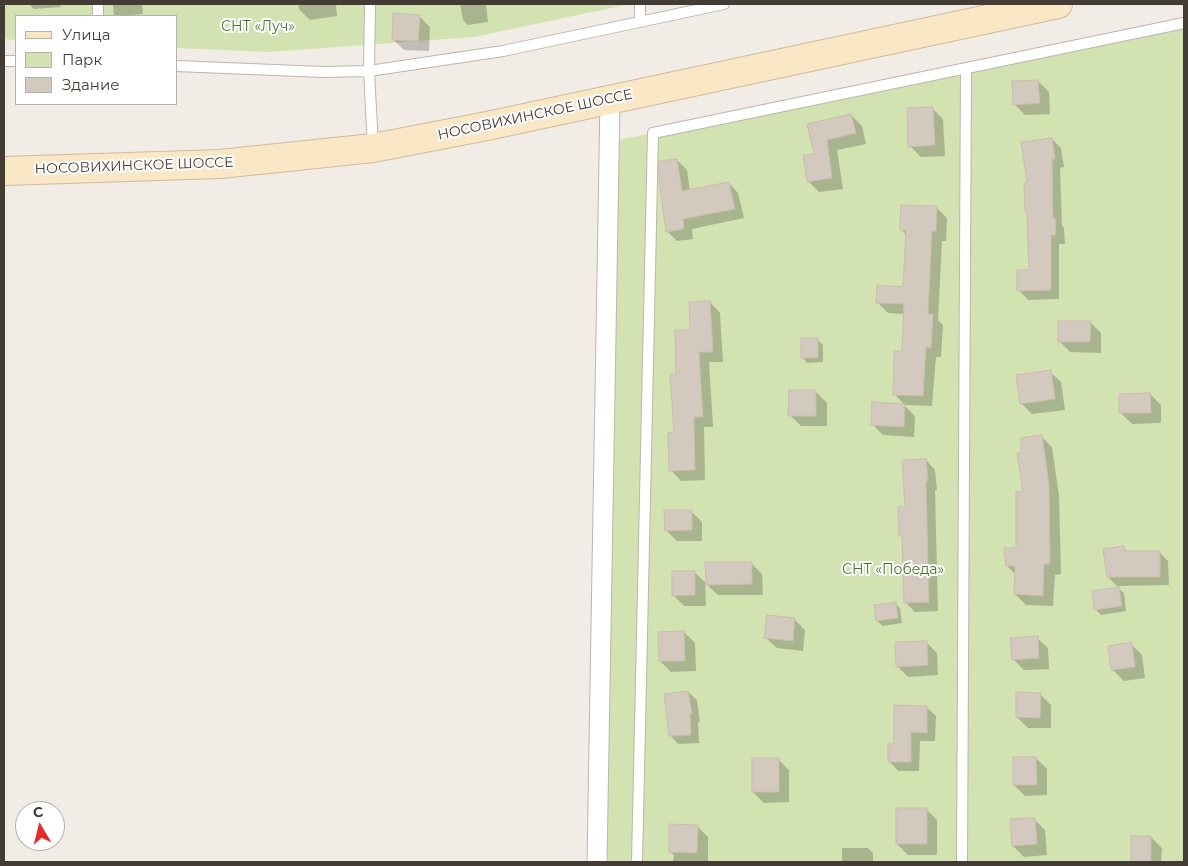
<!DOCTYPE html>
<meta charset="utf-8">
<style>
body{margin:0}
#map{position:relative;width:1188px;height:866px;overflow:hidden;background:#f1ece5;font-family:Montserrat,sans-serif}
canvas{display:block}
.frame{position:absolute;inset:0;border:5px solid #433c35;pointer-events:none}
.legend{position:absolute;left:15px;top:15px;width:162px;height:90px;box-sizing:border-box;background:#fff;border:1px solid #b4b1ae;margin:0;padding:6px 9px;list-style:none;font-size:15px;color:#433c35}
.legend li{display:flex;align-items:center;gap:10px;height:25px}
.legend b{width:25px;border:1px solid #b4b1ae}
.north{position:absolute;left:15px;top:801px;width:50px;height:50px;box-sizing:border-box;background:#fff;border:1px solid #b4b1ae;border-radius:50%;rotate:352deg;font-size:14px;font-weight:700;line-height:20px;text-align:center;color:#433c35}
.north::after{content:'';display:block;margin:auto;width:18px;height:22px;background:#e72a26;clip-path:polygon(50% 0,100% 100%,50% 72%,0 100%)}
</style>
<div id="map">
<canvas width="1188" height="866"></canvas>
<div class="frame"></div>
<ul class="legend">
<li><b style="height:6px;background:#fae7c6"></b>Улица</li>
<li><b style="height:14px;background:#d2e2b1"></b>Парк</li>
<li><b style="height:14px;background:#d4c9be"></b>Здание</li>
</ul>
<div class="north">С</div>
</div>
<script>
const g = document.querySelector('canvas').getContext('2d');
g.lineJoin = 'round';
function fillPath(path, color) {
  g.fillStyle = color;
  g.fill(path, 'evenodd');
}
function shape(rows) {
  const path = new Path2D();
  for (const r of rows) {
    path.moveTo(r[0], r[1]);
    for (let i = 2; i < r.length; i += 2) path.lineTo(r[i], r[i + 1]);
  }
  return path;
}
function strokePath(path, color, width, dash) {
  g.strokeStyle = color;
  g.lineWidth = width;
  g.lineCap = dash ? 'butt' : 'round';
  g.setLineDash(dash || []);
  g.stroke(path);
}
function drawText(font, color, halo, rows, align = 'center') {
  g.font = font + ' Montserrat,sans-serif';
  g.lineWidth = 4;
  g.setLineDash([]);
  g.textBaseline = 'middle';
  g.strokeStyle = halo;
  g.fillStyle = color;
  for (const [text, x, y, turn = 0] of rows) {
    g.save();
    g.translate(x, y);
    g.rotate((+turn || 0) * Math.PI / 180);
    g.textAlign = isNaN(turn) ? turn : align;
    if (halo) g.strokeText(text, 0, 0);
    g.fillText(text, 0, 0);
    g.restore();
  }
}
const green = shape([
 [4,4,630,4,474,37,269,52,176,48,176,16,16,16,16,40,4,39],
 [1184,23,1184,862,597,862,609,142]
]);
const shadow = shape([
 [29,4,60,4,61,7,34,9],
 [113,4,142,4,143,14,130,15,130,16,114,16],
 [298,4,336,4,337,16,310,20,299,9],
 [460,4,486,4,488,22,468,25,463,20],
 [419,16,430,27,429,51,404,50,393,39],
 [1038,81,1049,92,1050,114,1025,115,1014,104],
 [932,108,943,119,945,156,921,157,910,146],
 [851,115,862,126,866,144,837,150,843,189,819,192,808,181,815,155,808,125],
 [1052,139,1061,148,1064,167,1060,168,1062,226,1064,228,1065,244,1059,244,1059,299,1028,300,1019,290,1030,271,1028,214,1026,212],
 [677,160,687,170,690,191,729,183,738,193,744,218,692,229,693,239,677,241,667,231],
 [936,207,947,218,946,241,942,241,938,320,943,325,941,357,936,357,932,406,905,405,894,394,903,352,905,314,888,313,877,302,904,288,907,236,902,230],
 [710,302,720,313,723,362,709,362,713,427,704,427,705,480,681,481,671,470,675,434,677,375,691,331],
 [1090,322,1101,333,1101,353,1070,352,1059,341],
 [818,340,823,345,823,362,807,363,802,357],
 [1050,372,1061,382,1065,410,1032,414,1021,403],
 [816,392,827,403,827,426,801,426,790,415],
 [1150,394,1161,405,1161,423,1132,424,1121,413],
 [904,405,915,416,914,437,883,435,872,424],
 [1041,436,1052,447,1059,496,1061,574,1055,575,1053,606,1026,605,1015,594,1016,575,1007,566,1017,549,1024,494,1022,454],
 [926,460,935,470,937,490,935,490,938,611,915,612,905,602,904,539,901,536,906,508],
 [691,511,702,522,702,541,677,541,666,530],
 [1123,547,1128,552,1159,552,1168,561,1169,585,1117,586,1108,577],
 [751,563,762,574,763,595,718,595,705,583,706,606,684,606,673,595,694,572,707,584],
 [1118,588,1124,593,1126,611,1101,615,1096,610],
 [895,603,900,608,902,623,883,626,877,621],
 [794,619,805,630,803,651,777,648,766,638],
 [684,632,695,643,696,671,671,672,660,661],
 [1037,638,1048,648,1049,669,1024,670,1013,659],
 [926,642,937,653,938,675,908,677,897,666],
 [1131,644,1142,655,1145,678,1124,681,1113,670],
 [688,692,697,700,700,722,698,722,699,743,678,744,670,735],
 [1040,694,1051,705,1051,728,1028,728,1017,717],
 [926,707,936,716,935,741,920,741,919,771,898,771,889,761,895,746],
 [1036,758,1047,769,1047,795,1025,796,1014,785],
 [778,759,789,770,789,802,764,803,753,792],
 [926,809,937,820,937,855,908,855,897,844],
 [1034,819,1045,830,1047,855,1024,857,1013,846],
 [697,826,708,837,708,862,673,862,674,855,670,852],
 [1133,837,1151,837,1162,848,1161,862,1132,862],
 [842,848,868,848,873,853,873,862,842,862]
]);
const building = shape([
 [393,13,420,15,418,41,392,40,393,13],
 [1038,80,1040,103,1013,105,1012,81,1038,80],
 [933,107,935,145,908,147,907,108,933,107],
 [851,114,856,133,827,140,832,178,807,182,803,155,814,154,807,124,851,114],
 [1052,138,1055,159,1052,159,1053,218,1055,218,1056,235,1051,235,1051,290,1017,291,1017,270,1029,270,1027,212,1025,212,1024,183,1027,183,1021,142,1052,138],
 [677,159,682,191,729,182,735,209,683,219,684,229,666,232,659,180,659,161,677,159],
 [901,205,937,206,936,231,932,231,928,314,933,314,931,348,926,347,923,396,893,395,894,351,902,351,904,304,876,303,877,285,903,287,906,230,900,230,901,205],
 [710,301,713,352,699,352,703,417,694,417,695,470,669,471,668,433,674,432,670,374,676,374,675,330,690,330,689,302,710,301],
 [1058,321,1091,321,1090,342,1058,342,1058,321],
 [801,338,818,338,818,358,801,358,801,338],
 [1051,370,1055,399,1020,404,1016,375,1051,370],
 [789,390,816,390,816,416,788,416,789,390],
 [1150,393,1151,413,1119,413,1119,394,1150,393],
 [872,402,905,404,904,427,871,425,872,402],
 [1042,435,1049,484,1050,564,1044,564,1043,596,1014,594,1015,566,1006,566,1004,548,1016,548,1016,492,1023,492,1017,453,1021,453,1021,438,1042,435],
 [926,459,928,481,926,481,929,602,904,603,902,536,899,536,898,507,905,507,902,460,926,459],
 [664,510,692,510,692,530,665,531,664,510],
 [1124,546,1124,551,1160,551,1160,577,1107,577,1103,549,1124,546],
 [705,562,752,562,752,584,706,585,705,562],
 [672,571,695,571,695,595,672,596,672,571],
 [1119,587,1122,606,1094,610,1092,591,1119,587],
 [896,602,898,618,876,621,874,605,896,602],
 [767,615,795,618,793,641,764,638,767,615],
 [684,631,685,661,659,661,658,632,684,631],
 [1038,636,1039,658,1012,660,1010,638,1038,636],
 [927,641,928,665,896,667,895,642,927,641],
 [1132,642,1135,667,1111,670,1108,646,1132,642],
 [688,691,692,713,690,714,691,735,669,736,664,694,688,691],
 [1016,692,1041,693,1040,718,1016,717,1016,692],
 [894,705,927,706,927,733,911,732,911,762,888,762,888,744,894,744,894,705],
 [1013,757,1036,757,1037,785,1013,785,1013,757],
 [752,758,779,758,779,792,752,792,752,758],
 [896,808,927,808,927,844,896,844,896,808],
 [1035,818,1037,844,1012,846,1010,819,1035,818],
 [669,824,698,825,697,853,669,852,669,824],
 [1131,836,1151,836,1151,862,1131,862,1131,836]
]);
const lane = shape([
 [98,4,98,16],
 [370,4,369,71,373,147],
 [640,4,640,22],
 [4,61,16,61],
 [176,66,323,72,369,71,503,51,724,4],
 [637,862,653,133,1184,23],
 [962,862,966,68]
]);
const street = shape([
 [597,862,610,99]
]);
const secondary = shape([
 [4,171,220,164,373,148,487,126,1058,4]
]);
const parkNames = [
 ["СНТ «Луч»",258,27],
 ["СНТ «Победа»",893,570]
];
const streetNames = [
 ["НОСОВИХИНСКОЕ ШОССЕ",535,115,-12],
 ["НОСОВИХИНСКОЕ ШОССЕ",134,166,-2]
];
fillPath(green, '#d2e2b1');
fillPath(shadow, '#0003');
fillPath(building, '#d4c9be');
strokePath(building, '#ccbdaf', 1);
strokePath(lane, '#beb5ac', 12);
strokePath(street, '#beb5ac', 21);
strokePath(secondary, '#d0bb9b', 30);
strokePath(lane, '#fff', 10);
strokePath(street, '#fff', 19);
strokePath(secondary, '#fae7c6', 28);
drawText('14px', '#4f6f2e', '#fff', parkNames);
drawText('14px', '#433c35', '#fff', streetNames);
</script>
